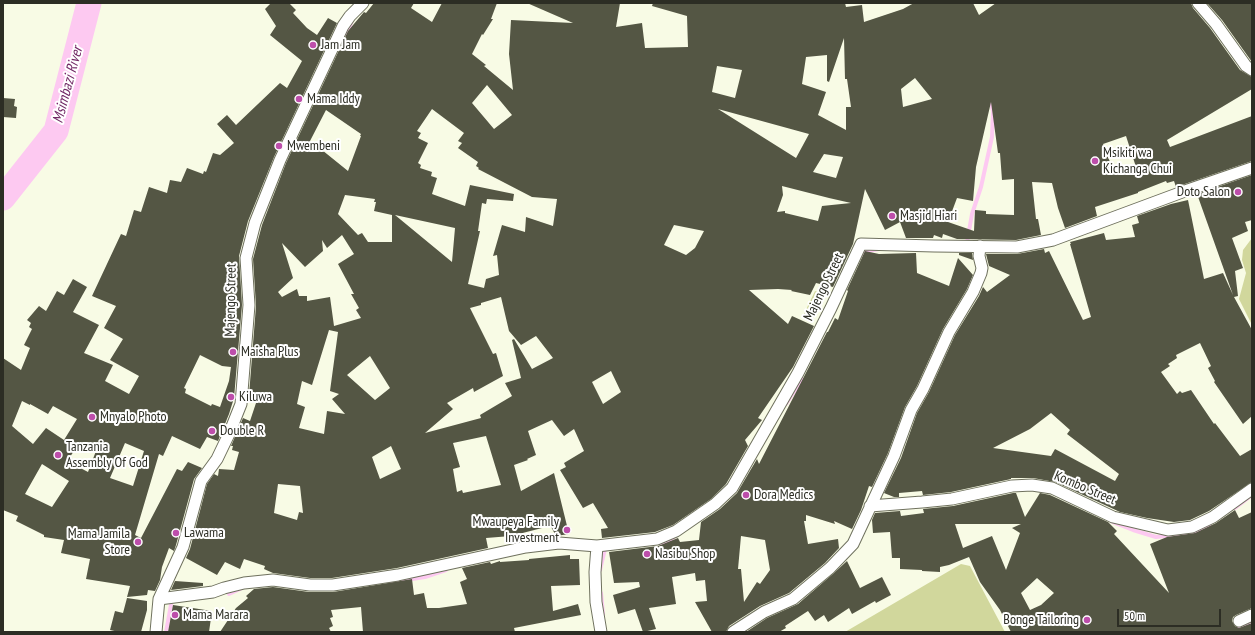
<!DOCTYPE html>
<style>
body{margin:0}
#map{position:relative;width:1255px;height:635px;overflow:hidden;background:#f8fbe5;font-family:"PT Sans Narrow",sans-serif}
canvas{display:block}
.frame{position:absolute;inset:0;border:4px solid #2c2d24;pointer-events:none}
.scale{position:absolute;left:1117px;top:609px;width:104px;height:18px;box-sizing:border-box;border:2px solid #2c2d24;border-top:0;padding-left:5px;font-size:12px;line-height:14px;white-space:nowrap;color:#2c2d24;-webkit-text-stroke:3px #fff;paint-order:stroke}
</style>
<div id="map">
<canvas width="1255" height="635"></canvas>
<div class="frame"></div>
<div class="scale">50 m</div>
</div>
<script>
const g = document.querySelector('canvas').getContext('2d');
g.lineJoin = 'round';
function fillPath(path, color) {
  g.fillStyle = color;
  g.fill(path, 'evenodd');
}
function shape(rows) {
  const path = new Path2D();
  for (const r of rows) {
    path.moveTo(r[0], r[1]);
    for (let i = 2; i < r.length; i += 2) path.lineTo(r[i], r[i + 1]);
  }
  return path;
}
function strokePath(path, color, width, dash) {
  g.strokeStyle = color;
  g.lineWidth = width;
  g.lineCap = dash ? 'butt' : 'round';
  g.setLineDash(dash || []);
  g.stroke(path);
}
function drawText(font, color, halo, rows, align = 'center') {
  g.font = font + ' "PT Sans Narrow",sans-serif';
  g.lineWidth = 4;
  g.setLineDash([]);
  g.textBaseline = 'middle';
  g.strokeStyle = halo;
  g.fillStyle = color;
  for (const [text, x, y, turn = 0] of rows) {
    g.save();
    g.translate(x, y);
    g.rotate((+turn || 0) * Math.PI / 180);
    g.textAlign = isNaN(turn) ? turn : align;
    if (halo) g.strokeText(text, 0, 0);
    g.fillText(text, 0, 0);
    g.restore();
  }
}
const green = shape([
 [1252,238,1252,325,1239,299,1246,273,1242,260,1243,250],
 [815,291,823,294,813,318,803,316],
 [961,564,970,566,1005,632,845,632]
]);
const stream = shape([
 [347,35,352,20],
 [967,242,972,214,981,187,992,137,993,111,990,98],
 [861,255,862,252,879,249],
 [786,404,802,379],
 [1235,508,1252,495],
 [1111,521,1115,523,1133,530,1156,537,1193,533,1210,524],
 [660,543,667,542,674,537],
 [600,570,605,549,608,548],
 [392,582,425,577,446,570],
 [601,593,603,614],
 [229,594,242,588],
 [166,632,172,599,174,599],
 [1232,632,1252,621]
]);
const river = shape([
 [3,198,56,131,89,3]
]);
const building = shape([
 [271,3,289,3,296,10,293,13,307,28,317,35,328,18,337,23,274,157,248,221,239,256,242,305,234,398,229,414,218,441,207,437,200,449,172,436,163,456,159,454,135,535,141,538,177,469,182,471,188,462,202,468,194,479,176,545,174,551,169,548,162,567,160,580,155,591,148,590,147,595,127,597,130,586,86,579,90,559,61,553,64,540,44,537,44,535,16,521,18,516,3,510,3,358,21,370,30,348,24,345,32,329,29,327,31,323,27,320,39,306,46,311,57,291,64,295,73,279,87,287,73,312,99,325,84,353,113,365,105,381,129,394,139,376,110,360,123,339,104,328,116,306,92,296,121,234,126,236,134,210,141,212,149,187,167,193,170,180,181,182,187,168,203,174,204,171,206,172,213,153,220,155,234,143,217,124,227,115,236,125,280,83,287,88,302,61,270,35,276,26,265,9],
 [200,355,222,366,231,367,229,381,220,407,212,404,211,406,185,393,186,389,184,388],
 [22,401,30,405,30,404,48,414,53,406,77,419,64,440,46,428,33,444,12,426],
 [125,443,144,451,133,486,110,478],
 [79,444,96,451,88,472,67,461],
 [42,464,69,481,52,507,25,494],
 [374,3,414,3,411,8,432,22,442,3,497,3,491,19,493,19,483,35,482,34,472,54,486,65,484,66,513,90,509,54,511,20,573,23,527,3,620,3,616,27,642,23,645,48,688,47,687,16,652,6,653,3,845,3,846,7,862,5,864,22,903,9,914,3,973,3,979,15,996,3,1191,3,1193,8,1210,28,1240,70,1252,77,1252,89,1167,140,1170,147,1252,116,1252,161,1176,187,1174,181,1167,183,1166,181,1138,192,1138,193,1095,207,1097,216,1065,228,1058,208,1052,183,1032,182,1036,219,1038,219,1041,235,1016,240,957,239,943,234,942,238,934,235,933,238,906,238,900,222,885,230,865,189,853,244,833,287,816,283,810,295,791,291,792,290,778,289,749,290,788,324,792,316,814,326,793,367,758,418,762,420,745,440,748,446,726,484,711,499,673,525,655,532,602,538,601,529,608,528,593,503,583,508,560,470,566,467,564,463,584,451,574,429,564,436,552,420,528,431,536,455,527,459,528,460,514,465,521,491,554,473,569,534,556,536,550,525,542,528,511,536,486,538,488,548,397,568,332,578,310,578,273,573,264,569,265,566,244,559,240,569,225,562,217,575,186,558,190,549,207,484,214,474,218,476,219,469,234,470,239,452,232,450,233,446,231,446,243,418,250,421,258,397,249,395,256,306,253,259,262,225,286,163,348,31,364,12,366,13],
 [844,38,845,79,847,79,851,107,846,107,846,130,818,115,826,92,802,84,806,57,827,55,827,81,829,82],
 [717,66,742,70,735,98,712,92],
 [915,78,932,99,903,107,901,89],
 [487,85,512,115,494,129,472,103],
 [991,102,998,153,1000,153,1002,180,1014,179,1014,215,986,214,986,211,975,210,974,231,948,222,957,198,973,201,976,167],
 [432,109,464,133,458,141,462,143,458,148,478,162,476,166,479,168,478,169,532,197,557,199,553,226,526,217,525,232,502,225,493,256,497,255,499,275,486,279,484,288,468,284,480,231,478,231,482,203,486,204,487,199,513,201,514,194,470,185,465,206,432,194,437,178,431,176,432,172,420,168,421,165,418,163,428,143,418,138,421,133,417,131],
 [718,109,809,134,796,158],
 [326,110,361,134,360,136,361,136,348,171,322,150,313,146,314,144,310,141],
 [1126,136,1136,167,1115,175,1103,144],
 [824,154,843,157,836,178,813,172],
 [782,186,829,198,851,203,822,206,818,221,785,213,785,211,777,212,783,195],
 [345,195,375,199,374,202,376,202,374,211,392,215,392,242,368,242,362,233,358,235,338,214],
 [395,215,455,228,452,262],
 [674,225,704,231,695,248,686,255,664,245],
 [342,235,354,254,338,264,354,294,351,294,359,308,356,310,361,318,334,326,330,297,307,301,307,296,299,296,297,289,282,297,278,292,293,278,282,243,305,267,323,251,322,240,327,248],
 [501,297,509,331,521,345,536,336,553,358,532,369,514,339,512,340,521,378,505,383,512,396,480,415,481,418,425,433,453,409,447,403,473,388,474,392,503,376,496,353,493,354,470,308,481,305,481,303],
 [329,330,338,332,330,391,339,394,332,399,345,414,327,411,324,434,299,428,305,407,297,404,302,381,312,385],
 [370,356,390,388,375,400,347,375],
 [611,371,621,392,603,404,592,382],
 [486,436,501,485,463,493,462,490,457,492,453,469,460,467,453,443],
 [391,446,401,469,380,479,372,457],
 [278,484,300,486,303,513,299,512,297,520,274,513],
 [1207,3,1252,3,1252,62,1222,20],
 [3,98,15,99,14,106,17,107,16,118,3,117],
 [1252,175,1252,220,1245,222,1248,231,1232,238,1243,268,1235,271,1238,296,1234,297,1252,330,1252,416,1243,424,1214,382,1215,381,1208,368,1211,366,1200,343,1176,355,1177,358,1168,364,1170,366,1161,372,1177,394,1180,391,1182,393,1191,390,1214,424,1215,423,1240,456,1252,449,1252,482,1209,511,1190,520,1174,522,1147,518,1120,512,1055,482,1033,478,1011,478,1011,479,951,492,923,495,922,491,899,493,899,497,894,497,884,493,901,458,917,413,929,392,955,335,979,296,983,287,987,292,1010,275,989,266,986,254,1017,254,1044,249,1045,253,1049,251,1083,320,1091,317,1070,244,1071,244,1070,242,1104,233,1106,240,1135,237,1132,225,1139,223,1137,216,1171,204,1188,200,1204,279,1223,273,1233,295,1197,194],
 [1051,413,1070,430,1067,434,1119,474,1115,481,1055,449,1051,456,993,448,1030,429],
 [865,251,879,254,916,253,917,273,949,286,958,258,973,275,967,289,943,329,917,386,905,407,888,453,872,487,869,486,861,510,852,529,834,521,835,524,806,515,806,521,804,521,808,544,838,539,839,548,825,563,789,593,760,606,729,626,726,632,712,632,695,602,707,601,705,580,696,581,695,573,672,577,676,604,649,608,656,629,643,632,635,609,618,614,613,595,640,587,639,582,614,583,609,552,658,546,678,538,680,542,699,540,701,522,720,509,737,493,757,459,759,464,827,332,828,332,835,318,838,320,848,291,847,290],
 [741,536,765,540,770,570,760,584,757,582,744,602,741,569,738,569],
 [959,253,972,253,973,260,959,255],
 [1013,493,1016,493,1025,517,1040,493,1050,495,1108,522,1117,531,1114,534,1169,593,1150,544,1167,537,1195,533,1216,523,1235,510,1239,518,1252,512,1252,608,1236,615,1233,617,1232,621,1235,626,1239,628,1252,623,1252,632,1011,632,1000,610,980,582,969,557,949,565,940,567,940,572,922,571,922,570,900,569,900,558,892,558,890,532,873,533,872,520,875,513,900,511,901,516,924,513,923,509,953,506],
 [955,524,1021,524,1012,528,1020,533,1006,570,992,536,963,548],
 [1037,578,1054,593,1041,605,1030,610,1021,593],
 [570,555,570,559,579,559,580,585,551,586,553,611,578,604,581,615,514,628,515,632,363,632,361,607,331,610,333,617,330,618,333,626,329,628,331,632,220,632,236,608,248,598,246,596,254,589,273,587,309,592,333,592,412,579,414,595,424,593,427,608,439,608,467,604,460,582,467,579,462,568,490,562,491,564,500,561,500,562,529,560,529,559],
 [847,561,860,588,882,577,891,595,876,603,875,601,852,614,849,608,828,622,824,615,815,621,808,611,785,626,786,628,779,632,746,632,767,618,798,604,834,573],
 [175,581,203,583,203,586,171,590],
 [127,598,147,601,147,610,141,632,119,632,110,630,115,611,123,613],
 [173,605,212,611,209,632,168,632]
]);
const minor = shape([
 [1198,3,1216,24,1246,66,1252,70],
 [870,506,922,502,952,499,1012,486,1032,485,1052,488,1113,517,1168,530,1192,527,1213,517,1252,489],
 [159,599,213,592,224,588,244,583,273,580,310,585,333,585,398,575,526,547,559,543,597,546],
 [1239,621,1252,615],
 [156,632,159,599,183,547,201,481,217,459,229,434,241,404,249,305,246,258,255,223,280,160,343,26,350,16,363,3],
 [601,632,596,602,595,572,597,546,657,539,676,531,715,504,732,488,798,373,831,308,861,244,934,246,1017,247,1053,240,1185,191,1252,168],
 [733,632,764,612,793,599,830,568,853,544,894,456,911,410,923,389,949,332,973,292,981,273,982,268,979,256,980,246]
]);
const markers = [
 [313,45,4,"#bd4eab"],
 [299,99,4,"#bd4eab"],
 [279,146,4,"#bd4eab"],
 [1095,161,4,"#bd4eab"],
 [1238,192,4,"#bd4eab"],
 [892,216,4,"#bd4eab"],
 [233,352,4,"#bd4eab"],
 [231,397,4,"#bd4eab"],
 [92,417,4,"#bd4eab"],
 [212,431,4,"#bd4eab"],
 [58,455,4,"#bd4eab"],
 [746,495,4,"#bd4eab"],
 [567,530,4,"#bd4eab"],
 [176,533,4,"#bd4eab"],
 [138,542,4,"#bd4eab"],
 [647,554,4,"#bd4eab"],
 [175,615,4,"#bd4eab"],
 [1087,620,4,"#bd4eab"]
];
const poiNames = [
 ["Jam Jam",321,45],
 ["Mama Iddy",307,99],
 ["Mwembeni",287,146],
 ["Msikiti wa",1103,153],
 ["Kichanga Chui",1103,169],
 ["Doto Salon",1230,192,"right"],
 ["Masjid Hiari",900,216],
 ["Maisha Plus",241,352],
 ["Kiluwa",239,397],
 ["Mnyalo Photo",100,417],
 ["Double R",220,431],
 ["Tanzania",66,447],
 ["Assembly Of God",66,463],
 ["Dora Medics",754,495],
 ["Mwaupeya Family",559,522,"right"],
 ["Investment",559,538,"right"],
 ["Lawama",184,533],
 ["Mama Jamila",130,534,"right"],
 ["Store",130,550,"right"],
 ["Nasibu Shop",655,554],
 ["Mama Marara",183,615],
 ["Bonge Tailoring",1079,620,"right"]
];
const streetNames = [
 ["Majengo Street",824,287,-64],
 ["Majengo Street",231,300,-89],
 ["Kombo Street",1085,488,23]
];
const waterNames = [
 ["Msimbazi River",68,85,-75]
];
fillPath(green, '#d1d79c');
strokePath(stream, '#fdc9f1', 4);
strokePath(river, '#fdc9f1', 25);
fillPath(building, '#545644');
strokePath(minor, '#6f715e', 13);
strokePath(minor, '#fff', 11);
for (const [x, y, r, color] of markers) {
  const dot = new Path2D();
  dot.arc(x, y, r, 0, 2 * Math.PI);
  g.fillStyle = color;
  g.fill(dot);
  strokePath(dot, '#fff', 1.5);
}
drawText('14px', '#2c2d24', '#fff', poiNames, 'left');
drawText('14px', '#2c2d24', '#fff', streetNames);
drawText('italic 15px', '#712865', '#fff', waterNames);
</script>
